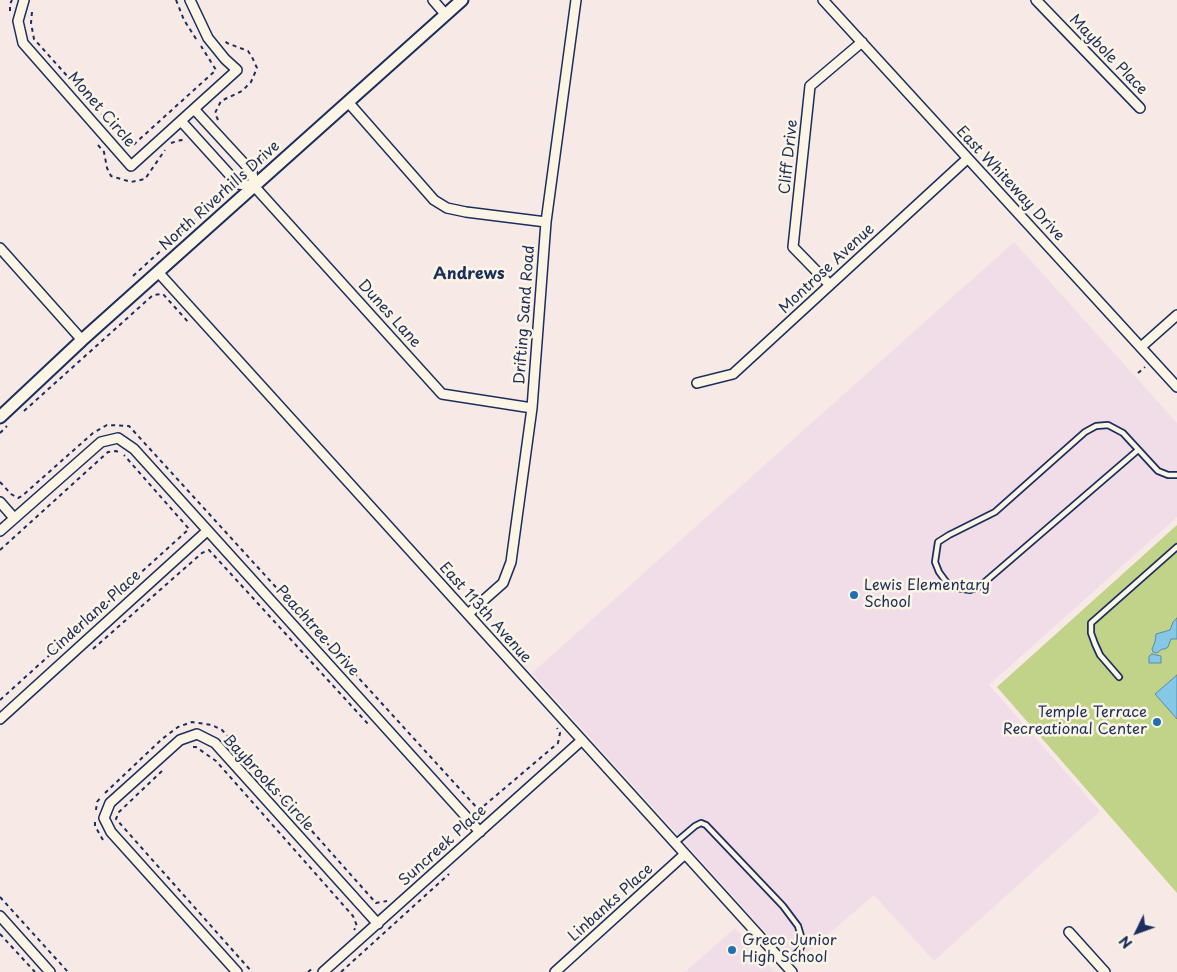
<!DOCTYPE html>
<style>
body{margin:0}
#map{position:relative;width:1177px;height:972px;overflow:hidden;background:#f7eae6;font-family:"Playpen Sans",sans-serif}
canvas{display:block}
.north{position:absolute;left:1112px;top:907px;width:50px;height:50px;-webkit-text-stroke:4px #fcf5e5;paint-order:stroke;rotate:228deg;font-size:14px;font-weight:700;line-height:20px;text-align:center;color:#1b2f5e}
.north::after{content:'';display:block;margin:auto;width:18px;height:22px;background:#1b2f5e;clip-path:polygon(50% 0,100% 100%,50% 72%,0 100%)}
</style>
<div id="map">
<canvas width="1177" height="972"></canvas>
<div class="north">N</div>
</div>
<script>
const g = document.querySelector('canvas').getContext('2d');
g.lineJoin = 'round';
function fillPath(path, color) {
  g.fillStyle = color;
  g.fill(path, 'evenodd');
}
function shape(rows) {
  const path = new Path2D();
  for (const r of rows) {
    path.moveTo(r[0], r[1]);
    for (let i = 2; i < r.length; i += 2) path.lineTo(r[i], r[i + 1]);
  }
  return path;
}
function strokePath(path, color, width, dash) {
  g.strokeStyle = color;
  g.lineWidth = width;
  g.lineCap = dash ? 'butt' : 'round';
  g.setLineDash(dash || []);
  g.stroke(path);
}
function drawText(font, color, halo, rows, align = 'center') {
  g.font = font + ' "Playpen Sans",sans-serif';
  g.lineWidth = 5;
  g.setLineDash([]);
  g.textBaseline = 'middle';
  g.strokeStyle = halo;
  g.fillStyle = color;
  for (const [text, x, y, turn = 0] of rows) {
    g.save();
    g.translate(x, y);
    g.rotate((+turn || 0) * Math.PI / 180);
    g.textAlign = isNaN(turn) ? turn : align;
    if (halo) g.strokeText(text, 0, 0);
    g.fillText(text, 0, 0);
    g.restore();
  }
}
const built = shape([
 [1014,242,1177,423,1177,517,989,685,1100,811,934,961,874,895,794,964,532,673],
 [735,928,775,972,685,972]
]);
const green = shape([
 [1177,525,1177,893,997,687]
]);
const water = shape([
 [1177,618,1177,639,1171,639,1168,647,1165,649,1162,649,1157,653,1153,652,1152,649,1155,642,1156,634,1170,630,1173,622,1177,618],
 [1152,654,1161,656,1161,663,1149,663,1149,656,1152,654],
 [1177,675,1177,719,1155,694,1177,675]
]);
const path = shape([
 [176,0,184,20,198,42],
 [10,11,10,4,12,0],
 [32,12,31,23,34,39,131,147,216,70,201,46],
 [218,120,215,113,221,101,242,91,251,82,257,68,252,57,248,51,227,43,224,40],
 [171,143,181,140,186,141],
 [98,145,104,152,107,168,111,176,131,182,145,179,165,150],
 [255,160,262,161,276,143],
 [133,276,222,195,227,186],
 [1138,373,1145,367],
 [24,411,153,295,163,294,189,323],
 [0,433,7,426],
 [0,482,11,494,18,498,22,496,93,433,107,425,129,426,479,810,558,743,560,733,557,728],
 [0,550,108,452,116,451,120,453],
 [93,649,202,553,209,550,369,725],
 [0,700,189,529,124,455],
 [193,747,196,747,216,761,353,916,357,926,354,930],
 [162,771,119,812,116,819,252,972],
 [105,793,162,739,178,727,192,722,212,725,222,730,376,903,387,901],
 [96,810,97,802,101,797],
 [95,822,95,826,103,840],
 [0,897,68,972],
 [0,934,35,972],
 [308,972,314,967],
 [341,972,449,874]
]);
const service = shape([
 [1138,450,979,587,970,590,950,587,939,572,935,562,938,542,949,535,995,512,1085,432,1096,426,1108,425,1123,433,1158,471,1168,475,1177,475],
 [1119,677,1100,655,1095,644,1091,633,1091,623,1177,547],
 [675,843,695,826,701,823,706,825,783,906,798,926,803,943,799,951,784,964]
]);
const minor = shape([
 [24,0,18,21,23,43,131,166,237,70,225,59,208,38,190,0],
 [433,0,446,15],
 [823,0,1177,387],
 [1036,0,1140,108],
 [348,102,434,200,447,208,466,212,546,222],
 [194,109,252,172,254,186,442,394,532,408],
 [181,121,238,184,254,186],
 [0,248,82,340],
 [158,272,792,972],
 [829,284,793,247,810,86,862,42],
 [1141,347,1177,315],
 [697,383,733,374,967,159],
 [0,502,14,518],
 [0,531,101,442,118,438,134,449,480,832],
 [468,614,503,583,511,562,532,408,546,222,576,0],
 [0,719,207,531],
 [0,916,50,972],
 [1069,932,1105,972],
 [237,972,111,832,104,818,110,803,180,740,197,734,215,743,378,924],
 [323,972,582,740],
 [555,972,685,854]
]);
const tertiary = shape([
 [0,417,82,340,462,0]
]);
const markers = [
 [854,595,5,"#1f6fb2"],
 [1157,722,5,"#1f6fb2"],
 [732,950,5,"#1f6fb2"]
];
const streetNames = [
 ["Maybole Place",1108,55,46],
 ["Monet Circle",101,110,49],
 ["Cliff Drive",789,157,-84],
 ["East Whiteway Drive",1010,184,47],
 ["North Riverhills Drive",220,196,-42],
 ["Montrose Avenue",827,269,-43],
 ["Dunes Lane",389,314,48],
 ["Drifting Sand Road",525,315,-86],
 ["East 113th Avenue",485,613,48],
 ["Cinderlane Place",94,614,-42],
 ["Peachtree Drive",317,631,48],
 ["Baybrooks Circle",268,783,47],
 ["Suncreek Place",443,846,-42],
 ["Linbanks Place",611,903,-42]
];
const poiNames = [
 ["Lewis Elementary",864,586],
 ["School",864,603],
 ["Temple Terrace",1147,713,"right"],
 ["Recreational Center",1147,730,"right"],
 ["Greco Junior",742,941],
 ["High School",742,958]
];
const neighbourhoodNames = [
 ["Andrews",469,275]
];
fillPath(built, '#f0dde8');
fillPath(green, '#c0d388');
fillPath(water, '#84c8e5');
strokePath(water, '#5a8baf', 1);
strokePath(service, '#1b2f5e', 8);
strokePath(minor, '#1b2f5e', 12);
strokePath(tertiary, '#1b2f5e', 15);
strokePath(path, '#1b2f5e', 2, [4, 4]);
strokePath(service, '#fcf5e5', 4.5);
strokePath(minor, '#fcf5e5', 9);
strokePath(tertiary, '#fcf5e5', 11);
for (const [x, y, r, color] of markers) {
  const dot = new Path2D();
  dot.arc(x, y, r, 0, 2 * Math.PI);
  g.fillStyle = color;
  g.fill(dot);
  strokePath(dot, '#fcf5e5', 2);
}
drawText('15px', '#1b2f5e', '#fcf5e5', streetNames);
drawText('15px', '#1b2f5e', '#fcf5e5', poiNames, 'left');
drawText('bold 16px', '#1b2f5e', '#fcf5e5', neighbourhoodNames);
</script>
